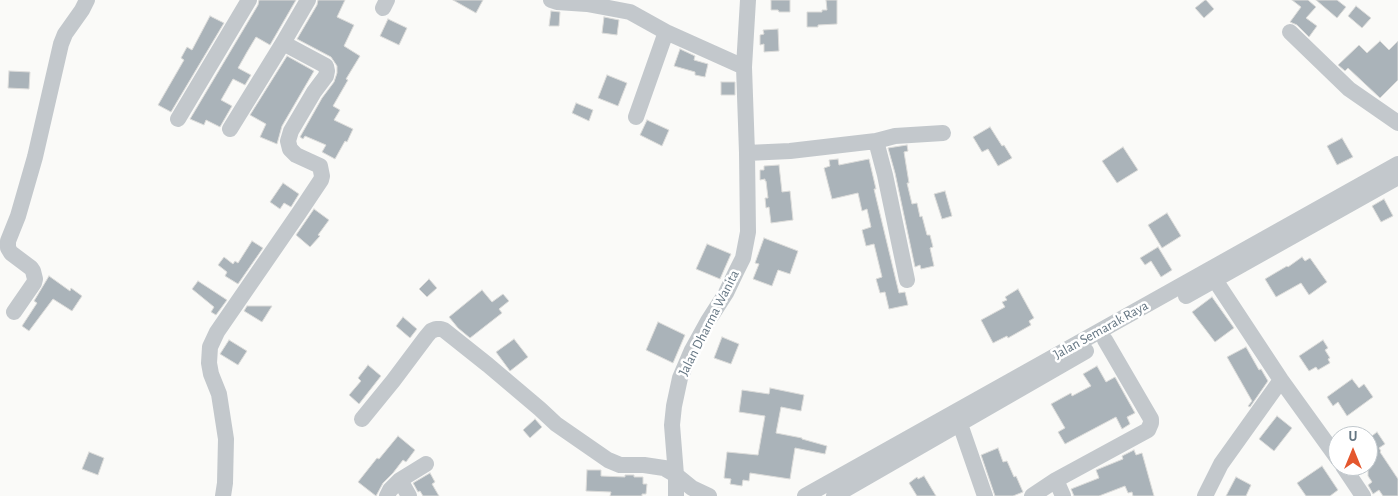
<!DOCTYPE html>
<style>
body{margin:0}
#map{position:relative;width:1398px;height:496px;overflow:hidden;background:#fafaf8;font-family:"Alegreya Sans",sans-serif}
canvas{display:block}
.north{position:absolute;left:1328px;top:426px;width:50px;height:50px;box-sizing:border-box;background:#fff;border:1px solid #c1c8cd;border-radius:50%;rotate:0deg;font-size:14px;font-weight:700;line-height:20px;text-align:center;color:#657683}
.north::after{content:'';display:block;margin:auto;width:18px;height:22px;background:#e4572e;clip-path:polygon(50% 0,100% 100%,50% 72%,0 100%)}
</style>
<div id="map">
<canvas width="1398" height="496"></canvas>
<div class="north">U</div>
</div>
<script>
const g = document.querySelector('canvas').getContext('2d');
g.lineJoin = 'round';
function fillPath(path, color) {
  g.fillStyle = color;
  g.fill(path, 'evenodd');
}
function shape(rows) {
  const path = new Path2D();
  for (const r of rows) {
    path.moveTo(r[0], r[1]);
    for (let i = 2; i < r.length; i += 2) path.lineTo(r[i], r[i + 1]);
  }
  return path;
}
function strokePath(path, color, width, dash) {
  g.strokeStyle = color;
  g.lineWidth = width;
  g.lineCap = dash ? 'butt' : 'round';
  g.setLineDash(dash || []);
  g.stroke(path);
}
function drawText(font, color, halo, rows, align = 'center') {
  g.font = font + ' "Alegreya Sans",sans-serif';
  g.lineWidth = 5;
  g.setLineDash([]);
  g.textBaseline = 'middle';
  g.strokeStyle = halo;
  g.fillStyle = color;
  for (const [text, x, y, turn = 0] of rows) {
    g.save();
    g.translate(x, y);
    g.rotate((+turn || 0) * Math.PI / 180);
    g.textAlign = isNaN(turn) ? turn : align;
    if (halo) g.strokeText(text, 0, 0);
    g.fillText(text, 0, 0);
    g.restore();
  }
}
const building = shape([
 [259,0,296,0,270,45,256,37,247,52,238,68,251,75,245,85,233,79,221,100,232,106,220,127,206,120,204,125,190,119,258,5,259,0],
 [318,0,345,0,337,17,354,25,344,46,360,56,346,79,348,80,333,106,340,110,334,120,353,129,347,142,345,141,335,159,322,152,326,145,305,136,303,139,300,137,322,98,334,82,337,73,337,66,331,57,297,39,317,5,318,0],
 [453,0,483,0,476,13,453,0],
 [771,0,790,0,790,12,779,12,778,10,771,10,771,0],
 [826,0,837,0,837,24,818,25,818,27,807,27,807,12,822,12,822,10,827,10,826,0],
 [1205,0,1206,0,1214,9,1204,18,1195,8,1205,0],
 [1292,0,1308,0,1316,7,1306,18,1317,26,1309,37,1297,25,1290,22,1301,7,1292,0],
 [1316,0,1337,0,1346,7,1337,18,1316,0],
 [1356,6,1371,18,1362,28,1348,16,1356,6],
 [551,11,560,12,559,26,549,26,551,11],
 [210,16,224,23,171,112,158,105,184,60,181,58,187,47,192,50,210,16],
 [604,17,619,20,617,35,602,33,604,17],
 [388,19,407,28,399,45,380,36,388,19],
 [778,29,779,51,764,52,764,44,760,45,760,35,764,34,763,30,778,29],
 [1380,41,1389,50,1398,41,1398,80,1380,98,1348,68,1345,71,1338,65,1359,45,1367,53,1380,41],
 [680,49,695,56,694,60,708,64,705,77,695,75,695,72,674,66,680,49],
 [287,56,314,71,282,126,277,144,260,137,266,124,250,115,287,56],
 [9,71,30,72,29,89,8,88,9,71],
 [607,75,627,83,618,106,598,98,607,75],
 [721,82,735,82,735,95,721,95,721,82],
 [576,103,593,110,589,121,572,113,576,103],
 [647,120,669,130,662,146,640,135,647,120],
 [990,127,1002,146,1004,145,1012,158,998,166,988,149,982,152,973,137,990,127],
 [1342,138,1353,157,1337,165,1327,146,1342,138],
 [907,145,908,151,904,152,909,183,907,183,912,204,917,203,920,217,922,216,927,235,930,235,933,247,930,248,934,266,921,269,920,265,915,267,895,173,888,148,907,145],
 [1123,147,1138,170,1117,183,1102,161,1123,147],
 [838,159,839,165,869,159,876,189,874,189,899,293,905,292,908,305,889,309,885,292,880,293,876,279,882,277,874,244,866,246,862,230,871,227,867,209,862,211,858,193,832,199,824,168,830,166,829,160,838,159],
 [779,165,782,192,790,191,793,220,771,223,769,207,766,208,765,198,768,198,766,181,765,181,765,179,760,180,760,170,764,170,764,166,779,165],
 [283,183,299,194,291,207,284,203,280,209,270,202,283,183],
 [945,191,952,216,942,219,934,194,945,191],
 [1384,199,1393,216,1381,222,1372,206,1384,199],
 [314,209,329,220,318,235,320,236,310,247,296,235,314,209],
 [1167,213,1181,236,1162,248,1148,225,1167,213],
 [764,238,798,251,790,274,778,270,772,286,753,279,759,264,755,263,764,238],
 [252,241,263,248,238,284,225,276,227,272,218,265,224,257,233,264,235,261,238,263,252,241],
 [707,244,731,254,720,279,696,269,707,244],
 [1158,247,1172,270,1161,277,1151,261,1145,265,1140,258,1158,247],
 [1302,257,1305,261,1310,258,1327,282,1309,295,1301,283,1276,297,1265,279,1287,266,1288,267,1302,257],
 [49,276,70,291,71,288,82,296,72,311,53,299,29,331,22,326,37,303,34,301,49,276],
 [429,279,437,288,427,297,419,289,429,279],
 [198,281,227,300,216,315,211,312,214,307,192,289,198,281],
 [1018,289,1034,318,1029,321,1031,325,1008,338,1007,336,993,343,981,320,1005,307,1002,302,1007,300,1005,297,1018,289],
 [482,290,492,302,503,294,509,301,499,309,502,313,470,338,458,328,449,317,482,290],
 [1212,297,1234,328,1215,342,1192,312,1212,297],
 [247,306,272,306,262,322,244,311,247,306],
 [403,317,417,329,410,338,396,326,403,317],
 [658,322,685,335,673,363,646,350,658,322],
 [722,337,739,344,731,364,714,358,722,337],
 [514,339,528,357,510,371,496,352,514,339],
 [229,340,247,351,238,365,220,354,229,340],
 [1323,340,1328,348,1325,350,1330,358,1328,359,1330,363,1318,370,1316,367,1309,371,1299,356,1323,340],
 [1246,347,1259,370,1261,369,1268,381,1250,407,1248,406,1252,401,1227,357,1246,347],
 [368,365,381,376,359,404,349,395,361,381,358,378,368,365],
 [1097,366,1106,382,1115,377,1135,413,1127,417,1130,424,1122,429,1116,417,1065,444,1058,432,1065,428,1051,404,1071,393,1072,396,1091,386,1083,374,1097,366],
 [1352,379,1359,388,1364,384,1373,397,1347,416,1338,402,1333,406,1327,397,1352,379],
 [770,388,804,395,801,411,781,407,776,433,802,438,802,439,827,446,825,454,795,448,790,479,750,473,749,481,743,480,742,486,730,484,731,479,724,478,727,452,758,455,765,416,739,412,742,390,769,394,770,388],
 [1277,416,1292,428,1274,451,1259,439,1277,416],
 [535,419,542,427,530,438,523,430,535,419],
 [1377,432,1385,444,1379,448,1381,451,1380,452,1398,479,1398,496,1383,496,1379,490,1373,494,1368,485,1372,482,1368,476,1368,439,1377,432],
 [398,436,415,450,406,462,403,460,393,473,383,483,376,496,358,482,377,458,379,459,398,436],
 [998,448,1003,462,1007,461,1014,477,1016,476,1023,492,1013,496,995,496,981,455,998,448],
 [1134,450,1136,455,1142,453,1154,496,1133,496,1132,492,1128,493,1125,486,1099,496,1074,496,1071,489,1099,478,1096,470,1123,459,1122,456,1134,450],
 [89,452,104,458,98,475,82,469,89,452],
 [1322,466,1338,490,1330,496,1306,496,1297,483,1322,466],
 [587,470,601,470,601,476,625,477,625,475,634,475,634,477,643,477,643,484,647,484,646,494,642,494,642,496,610,496,611,492,586,491,587,470],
 [430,473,435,482,432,484,439,496,423,496,420,491,418,492,413,483,430,473],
 [924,476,936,496,917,496,909,483,917,477,918,479,924,476],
 [1236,477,1251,485,1246,496,1226,496,1236,477]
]);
const minor = shape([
 [551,0,557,2,587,4,630,12,666,32],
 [383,8,387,0],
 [1290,32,1349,89,1398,123],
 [636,117,666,32,744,67],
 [178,119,249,0],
 [230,129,283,43,308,0],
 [876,141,885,175,907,280],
 [747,153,790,151,876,141,895,136,943,133],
 [1207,273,1215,280,1281,380,1338,459],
 [1186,296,1398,177],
 [14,312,34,283,35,279,33,271,31,268,11,253,8,248,8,241,18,216,35,157,61,44,65,34,82,10,87,0],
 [955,414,960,424,985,496],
 [362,419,393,381,426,337,431,331,436,329,441,329,444,330,488,365,540,409,556,424,608,460,620,465,644,465,664,468,676,475,692,488,709,496],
 [1343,466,1363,496],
 [400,480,409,496],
 [1056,480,1063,496],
 [223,496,225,483,226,439,219,394,211,374,209,363,210,347,217,332,299,213,321,180,322,176,320,166,296,155,290,149,288,141,291,131,314,92,326,76,327,71,326,66,283,43],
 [387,496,390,490,400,480,426,464],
 [676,496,676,475,672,425,674,406,680,378,692,350,708,321,726,293,736,272,743,258,748,232,747,153,744,67,748,0],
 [805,496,1398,164],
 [834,496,1086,351],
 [1032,496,1056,480,1148,430,1151,423,1151,419,1105,340],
 [1205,496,1221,464,1281,380]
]);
const streetNames = [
 ["Jalan Dharma Wanita",709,323,-63],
 ["Jalan Semarak Raya",1101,330,-29]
];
fillPath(building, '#aab3b9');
strokePath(building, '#dcdcda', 1);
strokePath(minor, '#c3c8cc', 16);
drawText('14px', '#657683', '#fff', streetNames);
</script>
